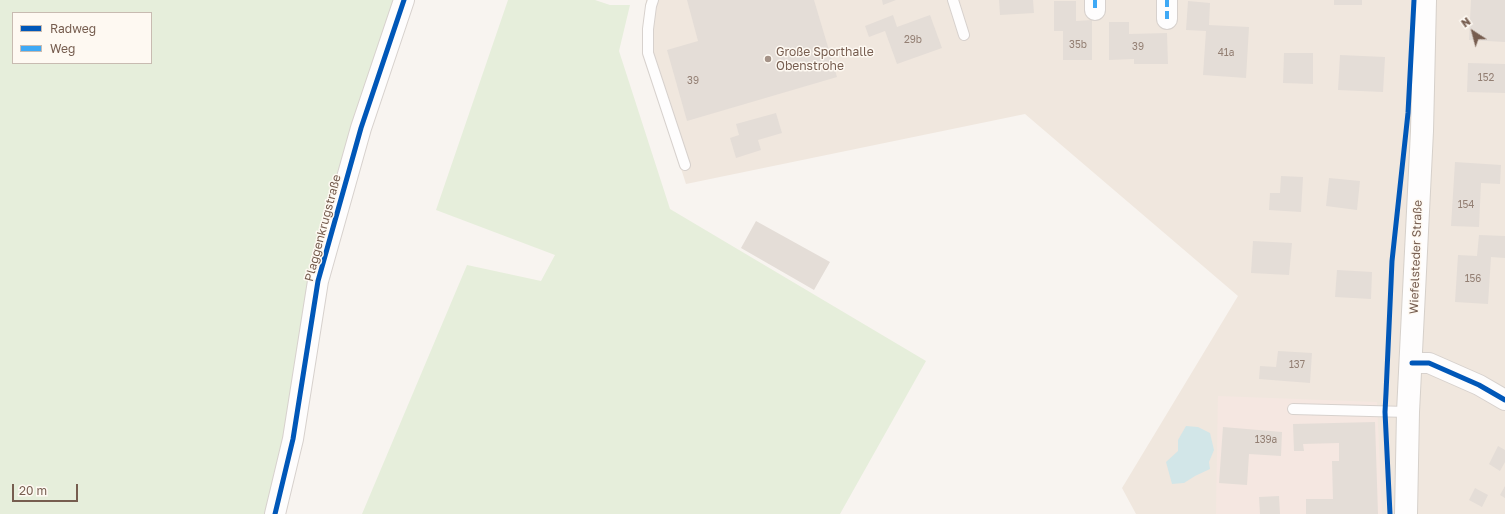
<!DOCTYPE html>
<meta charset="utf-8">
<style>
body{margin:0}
#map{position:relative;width:1505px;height:514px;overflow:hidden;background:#f8f4f0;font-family:"Golos Text",sans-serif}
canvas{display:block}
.legend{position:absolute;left:12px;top:12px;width:140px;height:52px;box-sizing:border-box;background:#fef9f2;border:1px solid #c8bbb1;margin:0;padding:5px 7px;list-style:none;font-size:12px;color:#765d4f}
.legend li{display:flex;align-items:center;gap:8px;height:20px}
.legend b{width:20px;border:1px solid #c8bbb1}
.north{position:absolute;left:1453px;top:12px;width:40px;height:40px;-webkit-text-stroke:3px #fef9f2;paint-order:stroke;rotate:324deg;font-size:11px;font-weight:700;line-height:16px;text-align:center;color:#765d4f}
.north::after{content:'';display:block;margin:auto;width:14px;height:18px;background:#765d4f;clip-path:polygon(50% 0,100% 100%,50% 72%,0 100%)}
.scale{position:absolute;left:12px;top:484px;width:66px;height:18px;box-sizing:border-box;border:2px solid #765d4f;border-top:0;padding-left:5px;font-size:12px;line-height:14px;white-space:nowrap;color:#765d4f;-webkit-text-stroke:3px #fef9f2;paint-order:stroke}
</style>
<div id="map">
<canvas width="1505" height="514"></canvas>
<ul class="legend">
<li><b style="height:5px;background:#0057b8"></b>Radweg</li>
<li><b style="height:5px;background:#3fa9f5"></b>Weg</li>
</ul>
<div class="north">N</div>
<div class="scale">20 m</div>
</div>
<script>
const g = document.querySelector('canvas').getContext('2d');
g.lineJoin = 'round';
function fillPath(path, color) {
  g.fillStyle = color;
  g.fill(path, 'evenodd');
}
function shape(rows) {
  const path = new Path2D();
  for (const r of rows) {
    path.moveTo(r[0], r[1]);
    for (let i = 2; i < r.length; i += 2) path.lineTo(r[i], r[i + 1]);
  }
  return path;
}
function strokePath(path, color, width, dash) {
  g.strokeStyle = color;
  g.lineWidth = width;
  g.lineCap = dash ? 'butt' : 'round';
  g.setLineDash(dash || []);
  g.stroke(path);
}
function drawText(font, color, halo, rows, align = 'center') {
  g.font = font + ' "Golos Text",sans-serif';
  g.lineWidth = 3;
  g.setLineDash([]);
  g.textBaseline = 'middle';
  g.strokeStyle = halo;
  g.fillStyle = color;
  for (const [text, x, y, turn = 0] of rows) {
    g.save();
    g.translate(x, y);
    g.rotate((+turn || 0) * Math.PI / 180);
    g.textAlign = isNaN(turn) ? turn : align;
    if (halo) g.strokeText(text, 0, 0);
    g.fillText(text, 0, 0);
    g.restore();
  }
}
const residential = shape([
 [646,0,1505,0,1505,514,1136,514,1122,488,1238,296,1025,114,686,184,644,54]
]);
const commercial = shape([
 [1218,396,1377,402,1382,514,1216,514]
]);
const green = shape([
 [0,0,404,0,361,128,275,514,0,514],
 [13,13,151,13,151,63,13,63],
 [508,0,595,0,610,5,630,5,619,51,670,209,926,361,840,514,362,514,467,265,541,281,555,255,436,210]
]);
const water = shape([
 [1186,426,1198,427,1210,433,1214,450,1209,462,1210,469,1195,476,1184,483,1172,484,1166,462,1178,451,1178,440]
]);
const building = shape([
 [687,0,814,0,837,77,687,121,667,50,698,41],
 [882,0,896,0,883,5],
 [999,0,1033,0,1034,13,1000,15],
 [1334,0,1362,0,1362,5,1334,5],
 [1471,0,1505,0,1505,42,1469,40],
 [1054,1,1076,1,1076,21,1092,20,1092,60,1063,60,1063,31,1054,31],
 [1188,1,1210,3,1209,25,1249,27,1246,78,1203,75,1206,31,1186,30],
 [893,15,897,27,930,15,942,48,897,64,885,31,869,37,865,26],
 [1109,22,1129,22,1129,34,1167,33,1168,64,1134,64,1134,59,1109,60],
 [1284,53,1313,53,1313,84,1283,83],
 [1340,55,1385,57,1383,92,1338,90],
 [1468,63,1505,64,1505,93,1467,92],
 [776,113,782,133,758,140,761,150,736,158,730,138,739,135,736,124],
 [1455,162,1501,165,1500,184,1481,183,1479,227,1451,226],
 [1281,176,1303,177,1301,212,1269,210,1270,193,1280,193],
 [1329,178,1360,181,1357,210,1326,206],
 [756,221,830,262,814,290,741,248],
 [1479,235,1505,236,1505,258,1491,257,1488,304,1455,302,1458,255,1477,256],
 [1253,241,1292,243,1289,275,1251,273],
 [1337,270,1372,272,1371,299,1335,297],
 [1278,351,1312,353,1310,383,1259,379,1260,366,1276,367],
 [1375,422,1378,514,1306,514,1306,499,1333,499,1332,461,1339,461,1339,443,1303,444,1304,451,1294,451,1293,424],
 [1223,427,1282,432,1281,456,1249,454,1247,485,1219,483],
 [1498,446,1505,450,1505,462,1500,471,1489,464],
 [1505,486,1505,498,1500,495],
 [1475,488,1488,495,1482,507,1469,500],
 [1279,496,1280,514,1260,514,1259,497]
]);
const service = shape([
 [653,0,651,6,648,29,648,53,685,165],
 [953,0,964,35],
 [1293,409,1408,412]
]);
const minor = shape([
 [1095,0,1095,10],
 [1167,19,1167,0],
 [1412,363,1429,363,1479,385,1505,400],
 [275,514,293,439,318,281,361,128,404,0]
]);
const secondary = shape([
 [1406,514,1408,412,1422,131,1425,0]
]);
const quiet = shape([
 [1095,0,1095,10],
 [1167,19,1167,0]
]);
const cycleway = shape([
 [1412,363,1429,363,1479,385,1505,400],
 [275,514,293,439,318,281,361,128,404,0],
 [1390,514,1385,412,1386,393,1392,261,1408,113,1414,0]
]);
const markers = [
 [768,59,4,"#a49287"]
];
const numberNames = [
 ["29b",913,40],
 ["35b",1078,45],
 ["39",1138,47],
 ["41a",1226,53],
 ["152",1486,78],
 ["39",693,81],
 ["154",1466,205],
 ["156",1473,279],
 ["137",1297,365],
 ["139a",1266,440]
];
const poiNames = [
 ["Große Sporthalle",776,52],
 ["Obenstrohe",776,66]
];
const streetNames = [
 ["Plaggenkrugstraße",323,228,-75],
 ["Wiefelsteder Straße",1416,257,-88]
];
fillPath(residential, '#f0e7de');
fillPath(commercial, '#f5e7e1');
fillPath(green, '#e6eedb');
fillPath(water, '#d2e6e8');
fillPath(building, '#e4ddd7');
strokePath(service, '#d7d1cd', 12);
strokePath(minor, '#d7d1cd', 22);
strokePath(secondary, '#d6d0ca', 24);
strokePath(service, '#fefdfd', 10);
strokePath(minor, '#fefdfd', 20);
strokePath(secondary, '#fefdfd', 22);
strokePath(quiet, '#3fa9f5', 4, [8, 4]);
strokePath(cycleway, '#0057b8', 5);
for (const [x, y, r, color] of markers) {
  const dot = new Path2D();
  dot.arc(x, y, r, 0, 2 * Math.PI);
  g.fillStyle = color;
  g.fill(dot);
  strokePath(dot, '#fef9f2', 1.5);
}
drawText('10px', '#937f73', null, numberNames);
drawText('12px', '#765d4f', '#fef9f2', poiNames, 'left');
drawText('12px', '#765d4f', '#fef9f2', streetNames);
</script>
